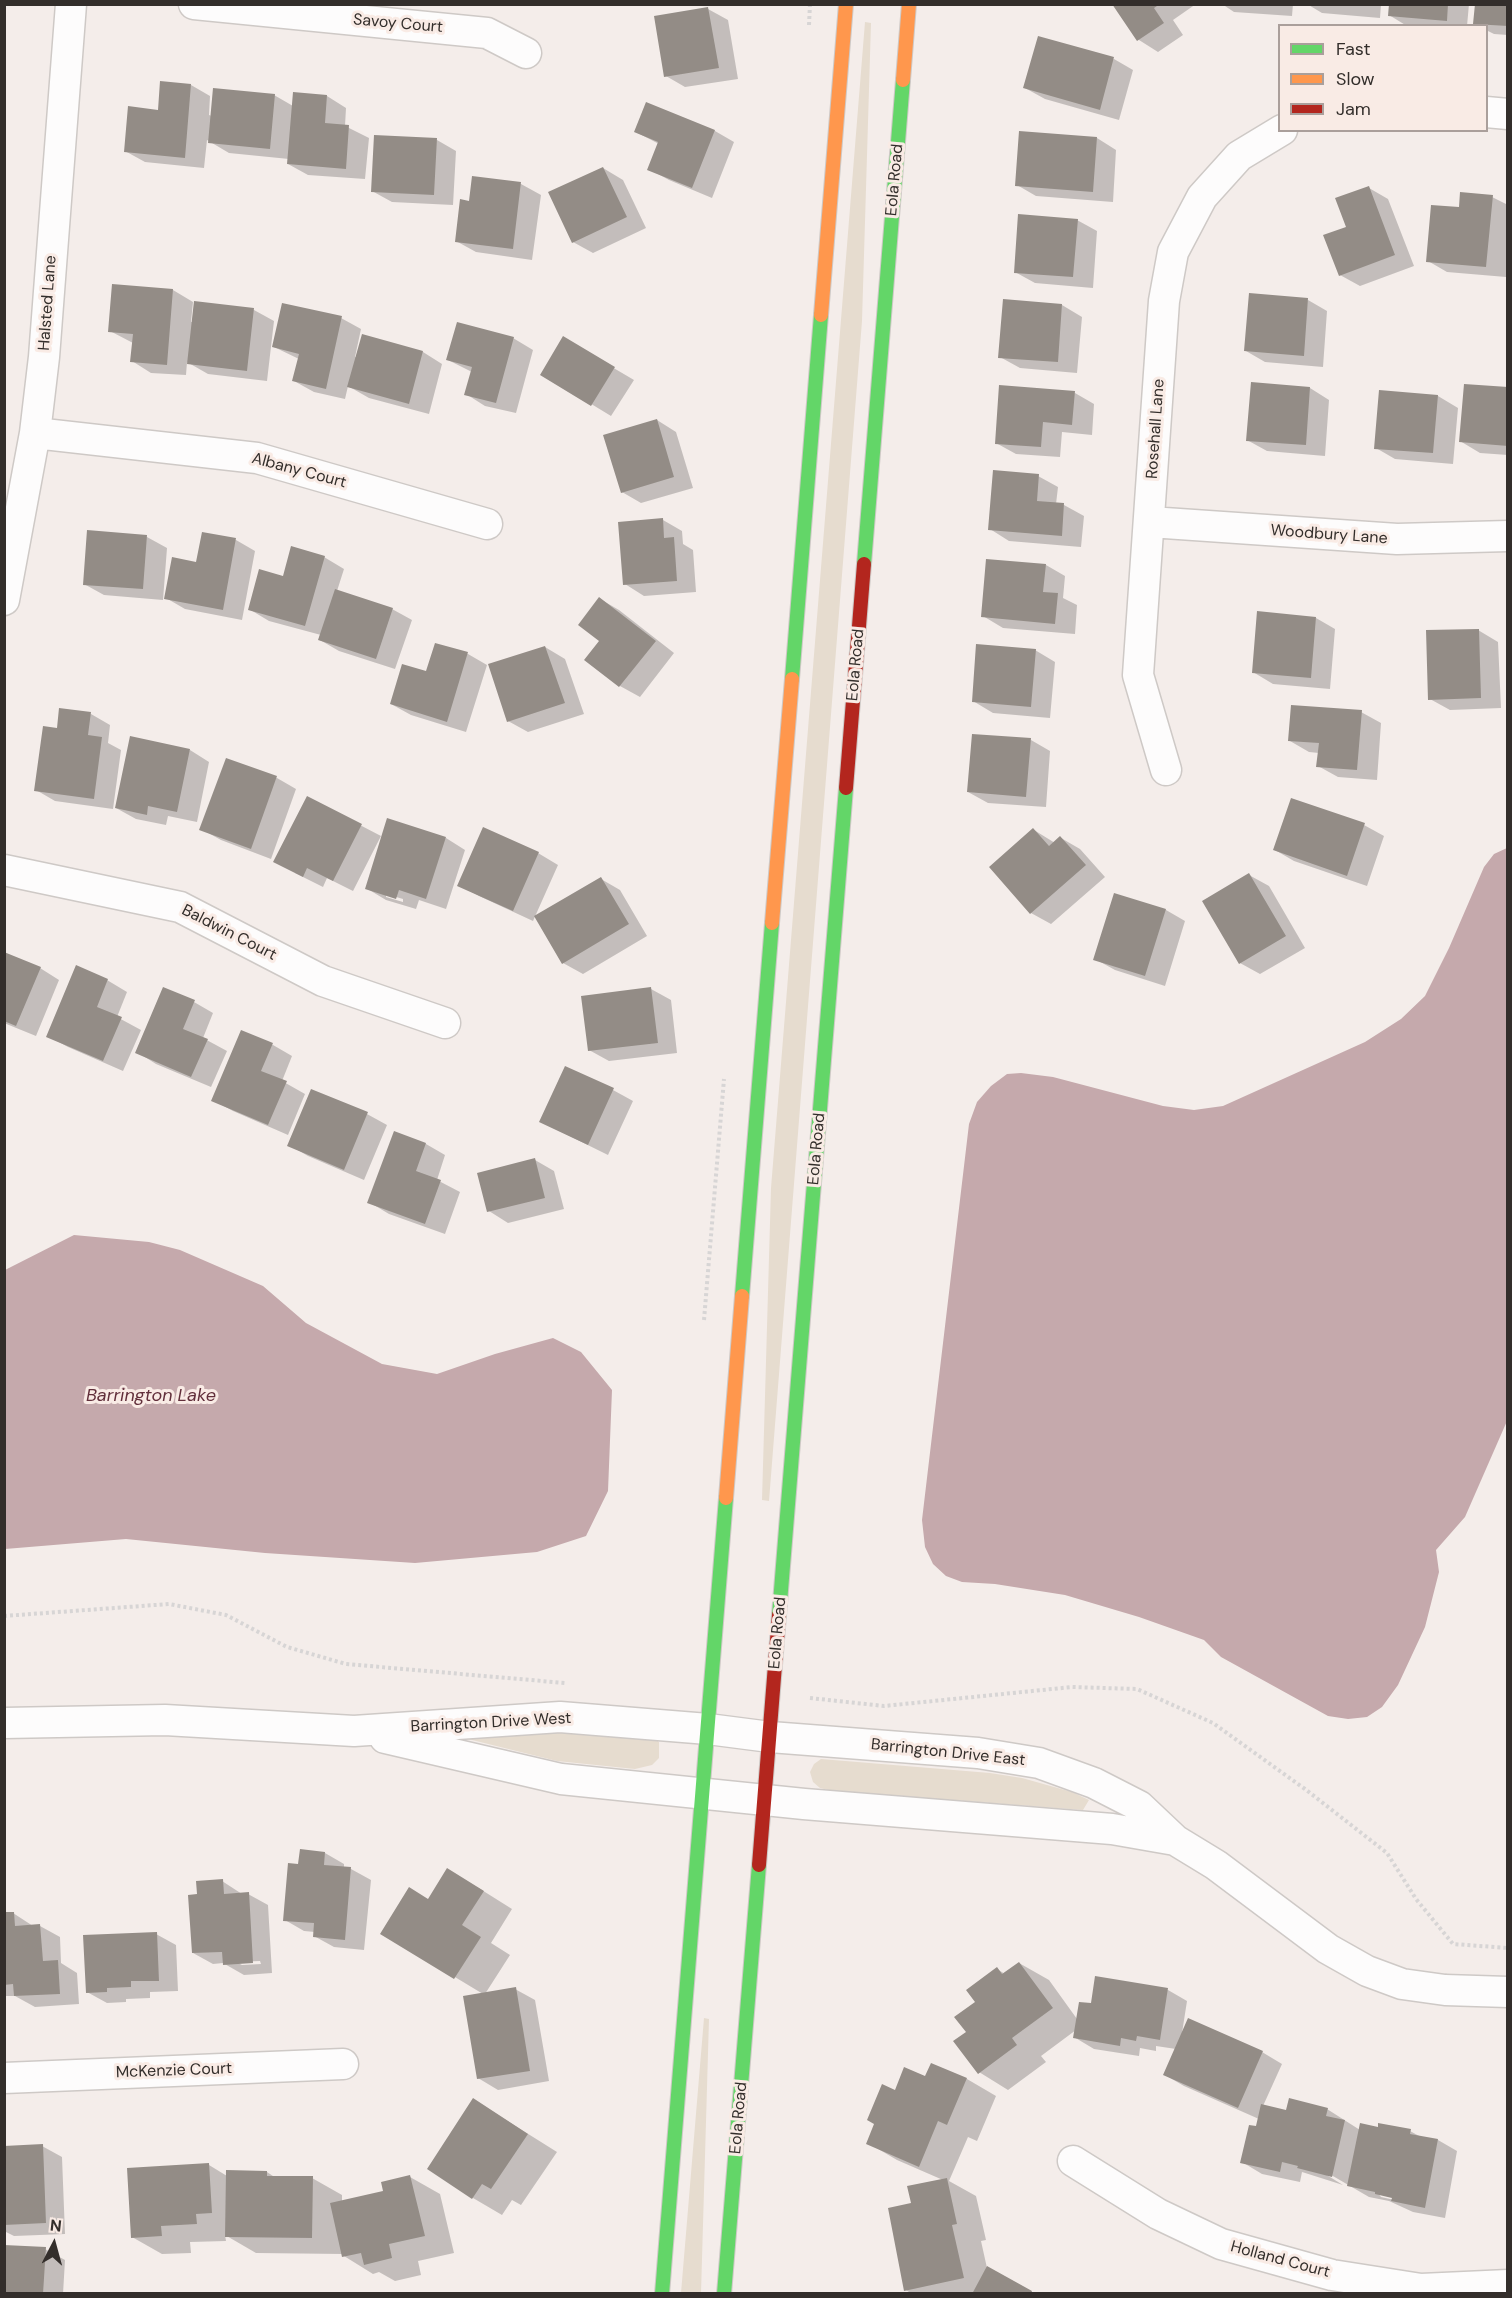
<!DOCTYPE html>
<style>
body{margin:0}
#map{position:relative;width:1512px;height:2298px;overflow:hidden;background:#f4edea;font-family:"DM Sans",sans-serif}
canvas{display:block}
.frame{position:absolute;inset:0;border:6px solid #332e2b;pointer-events:none}
.legend{position:absolute;left:1278px;top:24px;width:210px;height:108px;box-sizing:border-box;background:#f9ebe5;border:2px solid #aa9f9b;margin:0;padding:8px 10px;list-style:none;font-size:18px;color:#332e2b}
.legend li{display:flex;align-items:center;gap:12px;height:30px}
.legend b{width:30px;border:2px solid #aa9f9b}
.north{position:absolute;left:24px;top:2214px;width:60px;height:60px;-webkit-text-stroke:4px #f9ebe5;paint-order:stroke;rotate:6deg;font-size:16px;font-weight:700;line-height:24px;text-align:center;color:#332e2b}
.north::after{content:'';display:block;margin:auto;width:21px;height:27px;background:#332e2b;clip-path:polygon(50% 0,100% 100%,50% 72%,0 100%)}
</style>
<div id="map">
<canvas width="1512" height="2298"></canvas>
<div class="frame"></div>
<ul class="legend">
<li><b style="height:8px;background:#63d668"></b>Fast</li>
<li><b style="height:8px;background:#ff974d"></b>Slow</li>
<li><b style="height:8px;background:#b3261e"></b>Jam</li>
</ul>
<div class="north">N</div>
</div>
<script>
const g = document.querySelector('canvas').getContext('2d');
g.lineJoin = 'round';
function fillPath(path, color) {
  g.fillStyle = color;
  g.fill(path, 'evenodd');
}
function shape(rows) {
  const path = new Path2D();
  for (const r of rows) {
    path.moveTo(r[0], r[1]);
    for (let i = 2; i < r.length; i += 2) path.lineTo(r[i], r[i + 1]);
  }
  return path;
}
function strokePath(path, color, width, dash) {
  g.strokeStyle = color;
  g.lineWidth = width;
  g.lineCap = dash ? 'butt' : 'round';
  g.setLineDash(dash || []);
  g.stroke(path);
}
function drawText(font, color, halo, rows, align = 'center') {
  g.font = font + ' "DM Sans",sans-serif';
  g.lineWidth = 6;
  g.setLineDash([]);
  g.textBaseline = 'middle';
  g.strokeStyle = halo;
  g.fillStyle = color;
  for (const [text, x, y, turn = 0] of rows) {
    g.save();
    g.translate(x, y);
    g.rotate((+turn || 0) * Math.PI / 180);
    g.textAlign = isNaN(turn) ? turn : align;
    if (halo) g.strokeText(text, 0, 0);
    g.fillText(text, 0, 0);
    g.restore();
  }
}
const green = shape([
 [865,22,871,23,862,321,769,1501,762,1500,771,1188],
 [560,1724,651,1735,659,1742,659,1758,652,1765,635,1769,557,1761,464,1738],
 [821,1759,990,1773,1022,1778,1072,1792,1089,1800,1083,1810,832,1791,820,1788,813,1782,810,1772,814,1764],
 [704,2018,709,2019,701,2293,681,2293]
]);
const water = shape([
 [1507,848,1507,1421,1465,1517,1436,1550,1439,1572,1425,1627,1398,1685,1382,1707,1367,1717,1348,1719,1328,1716,1221,1657,1204,1640,1139,1617,1065,1595,995,1584,962,1582,946,1576,933,1564,925,1547,922,1520,969,1124,977,1102,991,1086,1007,1074,1021,1073,1053,1077,1163,1106,1194,1110,1223,1106,1365,1042,1401,1019,1425,996,1449,948,1484,867,1494,854],
 [74,1235,149,1242,180,1250,263,1286,306,1323,382,1364,437,1374,495,1354,553,1338,581,1352,612,1390,608,1491,586,1536,537,1552,415,1563,265,1553,126,1539,5,1549,5,1270]
]);
const shadow = shape([
 [1114,4,1196,4,1173,20,1183,35,1158,52,1139,40],
 [1222,4,1293,4,1292,16,1234,12],
 [1307,4,1381,4,1380,18,1322,13],
 [1390,4,1469,4,1467,26,1407,26,1389,15],
 [1508,4,1508,35,1494,34,1486,30,1486,26,1479,26,1475,23],
 [708,9,728,20,738,79,685,87,666,76],
 [1114,59,1133,70,1119,120,1045,99,1025,88],
 [191,85,210,96,209,115,212,116,274,95,293,106,327,96,346,108,345,126,369,138,365,179,308,175,288,164,289,159,229,153,207,140,204,168,145,162,125,151,159,111],
 [647,104,715,131,734,142,712,198,669,180,649,169,659,144,636,132],
 [1097,138,1116,150,1113,202,1036,196,1017,185],
 [437,140,456,151,453,205,392,202,372,191],
 [603,168,623,180,646,228,593,253,573,242],
 [473,178,521,184,541,195,532,260,476,252,456,241,470,202],
 [1369,188,1388,199,1414,266,1360,286,1340,275,1348,228],
 [1492,197,1508,205,1506,277,1447,272,1428,261,1460,209],
 [1077,220,1097,231,1093,288,1035,283,1015,272],
 [173,290,193,302,191,322,194,322,196,303,254,310,274,321,267,381,208,374,187,362,186,375,151,373,132,361,133,343,110,331],
 [1308,300,1327,311,1323,367,1265,362,1246,351],
 [1004,301,1062,305,1082,317,1077,373,1020,368,1000,357],
 [341,318,361,329,355,357,357,357,363,336,423,352,442,364,429,414,369,398,348,386,345,399,314,392,294,381,299,359,274,347],
 [513,338,533,350,516,413,485,406,466,394,472,372,448,360],
 [583,350,634,380,611,416,542,374],
 [1310,388,1329,400,1325,456,1267,451,1247,440],
 [1508,389,1508,455,1480,453,1460,441],
 [1380,392,1438,396,1458,408,1453,464,1395,459,1376,448],
 [1075,393,1094,404,1092,435,1062,432,1060,457,1016,454,996,443],
 [657,420,676,432,693,488,641,503,622,492],
 [1038,476,1058,487,1056,504,1064,505,1084,516,1081,547,1009,541,990,529],
 [663,520,682,531,683,544,693,550,696,592,644,596,625,584],
 [88,532,147,537,167,548,163,600,104,595,84,584],
 [203,533,236,540,255,551,242,620,185,609,166,598,197,563],
 [324,557,344,569,337,591,392,609,412,620,395,669,339,651,320,640,321,635,269,621,249,609,284,577],
 [1046,565,1065,576,1063,598,1077,605,1075,634,1003,628,983,616],
 [600,599,619,610,674,653,640,697,620,686,586,660,601,641],
 [1316,618,1335,629,1330,689,1273,684,1253,672],
 [1478,630,1498,642,1501,708,1450,710,1430,699],
 [436,644,468,654,487,665,466,732,411,715,391,704,427,673],
 [545,647,565,659,584,714,528,732,508,721],
 [1035,650,1055,662,1050,718,993,713,973,701],
 [1361,712,1381,723,1377,780,1338,777,1318,766,1319,753,1309,752,1290,741],
 [91,714,110,725,108,743,121,750,113,809,55,801,36,790,58,729],
 [1031,740,1050,751,1046,807,988,803,968,792],
 [190,750,209,762,197,822,168,816,166,825,136,819,116,808],
 [227,760,277,778,296,789,271,859,221,840,201,829],
 [308,798,381,836,353,891,327,878,323,887,295,873],
 [1364,825,1384,836,1367,886,1294,861,1275,850],
 [1034,830,1055,843,1061,838,1080,849,1105,877,1051,924,1031,913],
 [446,838,465,850,446,909,419,900,416,909,386,900,366,888],
 [386,894,403,899,403,902,386,897],
 [538,853,558,865,533,921,479,896,459,885],
 [1249,875,1269,886,1305,948,1260,974,1240,963],
 [601,879,620,890,647,936,583,974,563,963],
 [1115,894,1166,910,1185,921,1165,986,1115,970,1095,959],
 [4,954,40,968,59,980,36,1036,4,1023],
 [107,980,127,992,117,1017,141,1030,123,1071,68,1047,48,1036],
 [651,989,671,1000,677,1053,609,1061,589,1050],
 [194,1002,213,1013,203,1038,227,1051,211,1087,156,1064,137,1052],
 [242,1032,273,1045,292,1056,282,1081,305,1094,288,1135,233,1111,213,1100],
 [613,1090,633,1101,608,1155,541,1122],
 [367,1114,387,1125,364,1180,308,1156,289,1145],
 [394,1133,426,1144,445,1155,437,1180,460,1192,445,1234,389,1214,369,1202],
 [535,1160,554,1171,564,1209,508,1223,489,1211],
 [325,1853,344,1864,344,1868,351,1869,371,1880,364,1950,334,1947,314,1936,315,1932,304,1931,285,1920,300,1865],
 [222,1881,242,1894,248,1894,268,1905,272,1973,244,1975,223,1963,213,1964,193,1953,199,1896],
 [260,1961,261,1964,242,1965,236,1962],
 [477,1887,512,1909,491,1943,510,1955,485,1994,515,1989,535,2000,549,2081,498,2090,478,2078,483,1994,382,1933,429,1900],
 [13,1913,33,1926,40,1926,60,1937,61,1963,77,1973,79,2004,35,2007,15,1996,4,1996,4,1914],
 [156,1934,176,1945,178,1991,150,1992,150,1998,126,1999,126,2002,107,2003,87,1992],
 [1019,1963,1049,1980,1077,2019,1092,2005,1097,1978,1168,1990,1187,2001,1182,2033,1262,2052,1282,2064,1263,2106,1287,2112,1327,2109,1360,2130,1410,2131,1421,2137,1438,2140,1457,2151,1445,2218,1413,2212,1389,2201,1369,2197,1326,2172,1325,2174,1343,2185,1302,2172,1300,2182,1262,2174,1242,2162,1259,2119,1184,2086,1165,2075,1176,2049,1156,2046,1156,2051,1140,2048,1139,2056,1094,2049,1074,2037,1076,2030,1041,2056,1046,2062,1008,2090,979,2072,968,2032,977,2002,997,1969,1005,1974],
 [1378,2193,1400,2198,1399,2201,1381,2197],
 [932,2065,967,2079,996,2096,977,2141,968,2137,949,2181,976,2196,986,2240,981,2241,987,2268,1034,2294,912,2294,906,2290,912,2205,943,2180,897,2160,868,2143,896,2092,926,2078],
 [474,2100,557,2152,521,2205,512,2200,502,2215,473,2198],
 [42,2146,62,2157,65,2234,14,2236,4,2231,4,2148],
 [209,2165,227,2176,267,2172,276,2178,312,2178,342,2195,342,2202,385,2192,410,2177,440,2194,454,2253,418,2261,421,2275,395,2281,379,2272,373,2274,344,2256,343,2254,256,2253,225,2235,226,2241,190,2242,191,2253,162,2254,132,2237],
 [45,2249,65,2260,63,2294,4,2294]
]);
const building = shape([
 [1112,4,1160,4,1154,8,1164,23,1137,41],
 [1389,4,1448,4,1447,21,1388,16],
 [1475,4,1508,4,1508,26,1473,24],
 [708,7,719,68,664,77,654,16],
 [1038,36,1114,57,1100,110,1023,88],
 [160,81,191,84,185,158,124,152,128,106,158,110],
 [213,88,275,94,270,149,208,143],
 [293,92,327,95,325,123,349,125,346,169,287,164],
 [646,102,715,130,692,188,647,170,658,142,634,132],
 [1019,131,1097,137,1093,192,1015,186],
 [374,135,437,138,434,195,371,192],
 [603,167,627,217,572,243,548,192],
 [472,176,521,182,513,249,455,242,460,199,469,201],
 [1369,186,1395,255,1339,276,1323,235,1346,227,1335,198],
 [1460,192,1493,195,1486,267,1426,262,1431,205,1459,207],
 [1018,214,1078,219,1073,277,1014,273],
 [112,284,173,289,167,365,130,362,133,334,108,332],
 [1249,293,1308,298,1304,356,1244,351],
 [1003,299,1062,304,1058,362,998,358],
 [194,301,254,308,247,371,187,364],
 [282,303,342,316,326,389,292,381,299,354,272,347],
 [457,322,514,337,496,403,464,395,472,367,446,360],
 [362,334,423,351,409,404,347,387],
 [563,336,615,367,591,406,540,375],
 [1251,382,1310,387,1306,445,1246,441],
 [1464,384,1508,387,1508,446,1459,442],
 [999,385,1075,391,1072,425,1043,422,1041,447,995,444],
 [1379,390,1438,395,1433,453,1374,449],
 [657,419,674,477,621,493,603,435],
 [993,470,1039,474,1037,501,1064,503,1062,536,988,530],
 [663,518,664,538,674,537,677,581,623,585,618,522],
 [87,530,147,535,143,589,83,585],
 [202,532,236,538,223,610,164,599,172,557,196,562],
 [291,546,325,556,305,626,248,610,259,569,283,576],
 [986,559,1046,564,1043,592,1058,593,1055,624,981,617],
 [335,589,393,608,376,659,318,640],
 [599,597,656,641,619,687,584,660,599,641,578,625],
 [1257,611,1316,617,1311,678,1252,673],
 [1479,629,1481,698,1428,700,1426,630],
 [435,643,468,652,447,722,390,704,402,664,426,671],
 [976,644,1036,649,1031,707,972,702],
 [545,646,565,703,507,722,488,664],
 [1291,705,1362,710,1357,770,1316,767,1319,743,1288,741],
 [59,708,91,712,88,735,102,737,94,799,34,791,43,726,57,728],
 [972,734,1031,738,1026,797,967,792],
 [130,736,190,749,177,812,148,806,147,815,115,808],
 [226,758,277,776,251,849,199,830],
 [307,796,362,824,333,881,307,868,303,877,273,862],
 [1291,798,1365,823,1347,876,1273,850],
 [387,818,446,837,426,899,399,890,396,899,365,889],
 [483,827,539,852,513,911,457,886],
 [1033,828,1049,846,1060,836,1086,865,1030,914,989,867],
 [1249,873,1286,936,1239,964,1202,901],
 [601,877,629,924,562,964,534,916],
 [1114,893,1166,909,1145,976,1093,960],
 [4,952,41,967,16,1026,4,1021],
 [76,965,108,979,97,1007,122,1017,103,1061,46,1037],
 [163,987,195,1000,183,1029,208,1039,191,1077,135,1053],
 [651,987,658,1043,588,1051,581,996],
 [241,1030,273,1043,261,1071,287,1081,268,1125,211,1101],
 [565,1066,614,1088,588,1145,539,1122],
 [311,1089,368,1112,344,1170,287,1146],
 [394,1131,426,1143,416,1171,441,1180,425,1224,367,1203],
 [535,1158,545,1198,487,1212,477,1173],
 [300,1849,325,1852,324,1865,351,1867,345,1940,313,1937,314,1923,283,1921,288,1863,298,1864],
 [447,1868,484,1891,462,1925,481,1937,454,1979,380,1934,409,1887,428,1899],
 [223,1879,224,1894,249,1892,253,1963,223,1965,222,1952,192,1953,188,1895,197,1894,196,1881],
 [4,1912,14,1912,15,1926,40,1924,43,1961,58,1960,60,1994,14,1996,13,1984,4,1985],
 [157,1932,159,1981,131,1981,131,1987,107,1988,107,1992,86,1993,83,1935],
 [1019,1962,1053,2008,1012,2038,1017,2045,978,2074,953,2041,966,2032,954,2017,975,2002,966,1990,997,1967,1002,1974],
 [1095,1976,1168,1988,1160,2040,1137,2036,1136,2041,1121,2038,1120,2046,1073,2038,1079,2002,1091,2003],
 [516,1987,530,2071,477,2079,463,1996],
 [1188,2018,1263,2051,1238,2108,1163,2075],
 [931,2063,967,2078,947,2125,938,2121,919,2167,866,2144,874,2124,867,2120,882,2084,895,2090,904,2067,925,2076],
 [473,2098,528,2134,491,2189,482,2184,472,2199,427,2169],
 [1289,2098,1328,2108,1326,2116,1345,2120,1332,2177,1297,2168,1298,2166,1282,2162,1280,2172,1240,2163,1249,2125,1256,2126,1261,2104,1286,2110],
 [1360,2123,1378,2127,1378,2123,1411,2129,1410,2134,1438,2139,1425,2208,1391,2201,1392,2198,1375,2194,1375,2192,1347,2186],
 [43,2144,46,2223,4,2225,4,2146],
 [209,2163,212,2213,196,2214,197,2224,161,2226,162,2236,131,2238,127,2168],
 [226,2170,267,2171,267,2176,313,2176,312,2238,225,2237],
 [410,2175,425,2236,389,2244,392,2258,364,2265,361,2253,342,2257,330,2203,383,2191,381,2182],
 [947,2178,957,2224,952,2225,964,2278,904,2291,888,2208,911,2203,907,2186],
 [4,2245,46,2247,43,2294,4,2294],
 [987,2266,1032,2291,1031,2294,972,2294]
]);
const path = shape([
 [809,25,810,4],
 [704,1320,724,1079],
 [4,1616,169,1604,226,1615,287,1647,346,1664,565,1683],
 [810,1698,884,1706,1072,1687,1137,1689,1213,1723,1305,1789,1387,1853,1416,1899,1453,1944,1508,1948]
]);
const street = shape([
 [194,4,487,33,526,53],
 [1486,112,1508,114],
 [35,433,257,458,487,524],
 [1150,522,1397,539,1508,536],
 [4,600,35,433,44,357,71,4],
 [1166,770,1138,675,1164,301,1173,252,1202,197,1239,156,1282,130],
 [4,870,180,907,323,981,445,1023],
 [4,1723,165,1720,354,1731,560,1717,708,1729,770,1737,978,1753,1039,1763,1094,1783,1139,1806,1175,1840,1216,1865,1328,1949,1367,1971,1402,1984,1445,1990,1508,1992],
 [385,1738,561,1779,804,1804,1112,1829,1175,1840],
 [4,2078,343,2064],
 [1073,2161,1158,2214,1221,2244,1332,2275,1421,2289,1508,2285]
]);
const fast = shape([
 [864,564,903,80],
 [792,679,821,315],
 [742,1296,772,923],
 [779,1615,846,788],
 [662,2294,726,1498],
 [724,2294,759,1865]
]);
const slow = shape([
 [903,80,909,4],
 [821,315,846,4],
 [772,923,792,679],
 [726,1498,742,1296]
]);
const jam = shape([
 [846,788,864,564],
 [759,1865,779,1615]
]);
const streetNames = [
 ["Savoy Court",398,24,5],
 ["Eola Road",895,180,-85],
 ["Halsted Lane",48,303,-86],
 ["Rosehall Lane",1156,429,-86],
 ["Albany Court",299,471,15],
 ["Woodbury Lane",1329,535,4],
 ["Eola Road",856,665,-85],
 ["Baldwin Court",229,933,27],
 ["Eola Road",817,1149,-85],
 ["Eola Road",778,1633,-85],
 ["Barrington Drive West",491,1723,-3],
 ["Barrington Drive East",948,1753,6],
 ["McKenzie Court",174,2071,-2],
 ["Eola Road",739,2118,-85],
 ["Holland Court",1280,2260,15]
];
const waterNames = [
 ["Barrington Lake",151,1396]
];
fillPath(green, '#e6dccf');
fillPath(water, '#c5a9ac');
fillPath(shadow, '#0003');
fillPath(building, '#938c86');
strokePath(street, '#cec9c6', 33);
strokePath(fast, '#cec9c6', 16);
strokePath(slow, '#cec9c6', 16);
strokePath(jam, '#cec9c6', 16);
strokePath(path, '#d7d5d5', 4, [3, 3]);
strokePath(street, '#fdfcfc', 30);
strokePath(fast, '#63d668', 14);
strokePath(slow, '#ff974d', 14);
strokePath(jam, '#b3261e', 14);
drawText('16px', '#332e2b', '#f9ebe5', streetNames);
drawText('italic 18px', '#612e3a', '#f9ebe5', waterNames);
</script>
